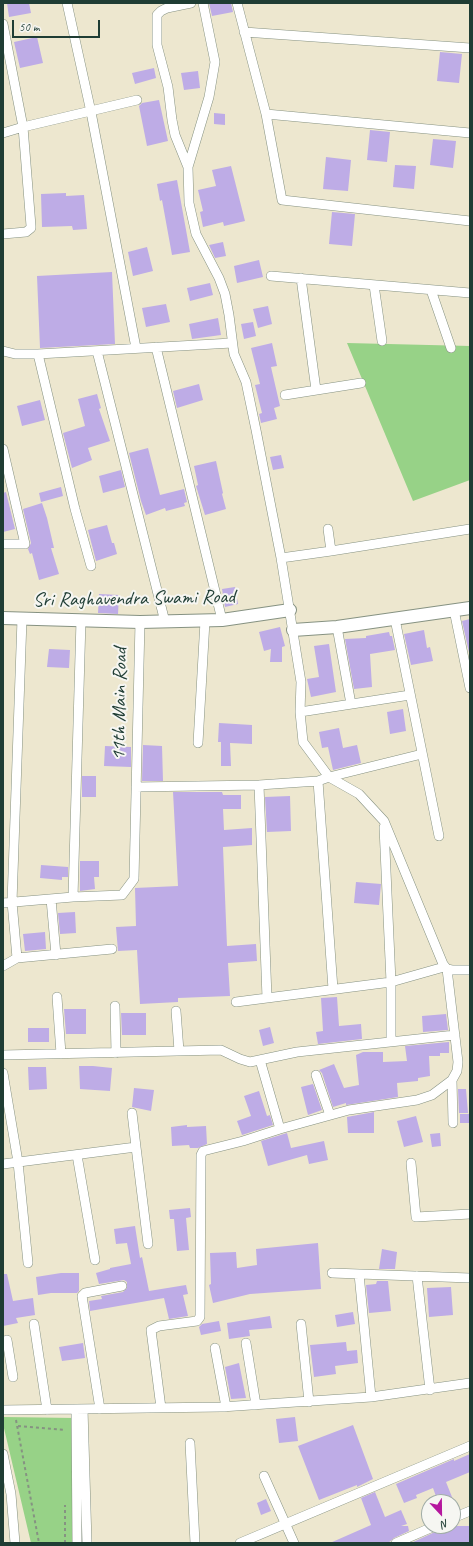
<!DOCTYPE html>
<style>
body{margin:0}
#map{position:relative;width:473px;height:1546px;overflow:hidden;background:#ede7cf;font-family:Caveat,sans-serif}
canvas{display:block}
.frame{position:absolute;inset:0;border:4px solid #1f3d34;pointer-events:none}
.north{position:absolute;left:421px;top:1494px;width:40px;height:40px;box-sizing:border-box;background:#f6f6f2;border:1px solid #a0aca6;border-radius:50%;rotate:158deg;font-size:11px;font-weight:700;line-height:16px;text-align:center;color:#1f3d34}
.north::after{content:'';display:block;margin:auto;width:14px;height:18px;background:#b5179e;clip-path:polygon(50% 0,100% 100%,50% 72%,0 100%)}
.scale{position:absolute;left:12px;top:20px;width:88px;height:18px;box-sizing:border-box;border:2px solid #1f3d34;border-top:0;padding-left:5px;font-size:12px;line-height:14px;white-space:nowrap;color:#1f3d34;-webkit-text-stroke:3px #f6f6f2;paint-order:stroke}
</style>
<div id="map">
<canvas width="473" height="1546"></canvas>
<div class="frame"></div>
<div class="north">N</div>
<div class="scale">50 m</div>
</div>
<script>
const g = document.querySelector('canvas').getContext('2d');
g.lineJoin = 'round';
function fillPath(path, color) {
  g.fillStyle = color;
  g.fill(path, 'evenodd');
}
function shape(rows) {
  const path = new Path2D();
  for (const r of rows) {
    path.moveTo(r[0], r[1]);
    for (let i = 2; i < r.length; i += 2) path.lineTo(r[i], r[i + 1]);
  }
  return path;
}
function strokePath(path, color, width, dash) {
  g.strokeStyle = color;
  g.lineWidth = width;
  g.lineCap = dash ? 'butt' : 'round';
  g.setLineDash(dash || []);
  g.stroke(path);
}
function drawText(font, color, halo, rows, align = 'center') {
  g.font = font + ' Caveat,sans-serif';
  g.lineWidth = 4;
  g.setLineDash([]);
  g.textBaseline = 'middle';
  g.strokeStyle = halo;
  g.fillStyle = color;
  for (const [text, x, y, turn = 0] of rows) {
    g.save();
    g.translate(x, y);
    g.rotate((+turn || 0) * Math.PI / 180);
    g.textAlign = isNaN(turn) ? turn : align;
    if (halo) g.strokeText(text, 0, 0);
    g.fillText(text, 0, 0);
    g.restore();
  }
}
const green = shape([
 [347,343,470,346,470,480,413,501],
 [3,1417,75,1418,72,1543,31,1543,3,1424]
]);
const building = shape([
 [7,3,29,3,31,13,9,17],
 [209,3,231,3,233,12,212,16],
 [37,37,43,63,20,68,14,42],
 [440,52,462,54,459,83,437,81],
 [154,68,156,78,135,84,132,73],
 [198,71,200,88,184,90,181,73],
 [159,100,168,141,147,146,139,106,142,103],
 [214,113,225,114,225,125,214,124],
 [370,130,390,132,387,162,367,160],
 [433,139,456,141,453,168,430,165],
 [326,157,351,160,348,191,323,189],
 [395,165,416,166,414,189,393,187],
 [231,166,245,221,224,226,223,222,203,227,200,212,203,211,198,190,216,186,212,170],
 [177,180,190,252,172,255,162,200,160,201,157,184],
 [66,193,66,196,84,195,87,229,73,230,72,226,42,227,41,194],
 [332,212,355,214,352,246,329,244],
 [223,242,226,256,215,258,209,245],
 [147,247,153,271,133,276,128,252],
 [259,260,263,277,237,283,234,266],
 [112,272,115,344,40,348,37,276],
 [210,283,213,295,190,301,187,288],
 [166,304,170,322,146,327,142,308],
 [268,306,272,324,258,328,253,309],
 [218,318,221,335,192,339,189,324],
 [253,322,256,336,244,339,241,324],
 [272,343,277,366,271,367,280,406,274,408,277,419,261,423,259,414,262,413,255,385,260,384,251,348],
 [199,384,203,400,177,408,173,391],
 [97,394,101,408,99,409,110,441,88,448,92,460,72,468,63,433,85,426,78,399],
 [40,400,45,420,22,426,17,406],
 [148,448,160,495,184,489,187,502,184,503,185,506,166,511,165,508,146,515,141,501,129,453],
 [281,455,284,468,273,470,270,457],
 [216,461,223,493,222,494,226,509,205,515,196,486,198,485,194,466],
 [121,470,125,487,103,493,99,476],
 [61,487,63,496,41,502,39,493],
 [6,492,15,529,3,532,3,493],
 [42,503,47,518,54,548,51,548,59,574,39,580,32,553,30,554,28,549,31,543,23,509],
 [107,525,112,543,114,543,117,554,96,561,88,530],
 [235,587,238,604,225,607,222,589],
 [99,594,119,595,118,614,98,613],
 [470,619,470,657,462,621],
 [280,627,285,646,282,647,282,662,270,662,271,649,264,651,259,632],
 [424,630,427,648,430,647,433,661,411,665,404,634],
 [389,632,390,636,392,636,395,650,370,654,372,687,354,689,345,639,366,638,366,636],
 [329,644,336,692,311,697,307,679,319,677,314,646],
 [49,649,70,650,69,668,47,667],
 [403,709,406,731,390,734,387,712],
 [219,723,252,725,252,744,230,743,231,766,221,766,221,742,218,742],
 [339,728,343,748,357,745,361,763,333,770,328,747,322,748,319,732],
 [143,745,162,746,163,781,142,781],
 [105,746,131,747,131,767,104,766],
 [82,776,96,776,96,797,82,797],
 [173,792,222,792,223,795,241,795,241,809,223,809,224,830,252,828,252,845,223,847,227,946,256,944,257,961,228,963,230,996,178,998,178,1002,140,1004,137,950,118,951,116,927,136,926,135,888,178,886],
 [290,796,291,831,267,832,265,797],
 [80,861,99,861,99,877,94,877,95,889,80,891],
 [41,865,68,867,68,877,62,877,62,880,40,878],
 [356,882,381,884,379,905,354,903],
 [75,912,76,933,60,934,58,913],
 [45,932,46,949,25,951,23,934],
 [337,997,339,1026,361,1024,362,1039,318,1044,316,1032,323,1031,321,998],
 [64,1009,86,1009,86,1034,66,1034],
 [121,1013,146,1013,146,1035,122,1035],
 [446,1014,448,1030,423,1032,422,1016],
 [270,1027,274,1043,263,1046,259,1030],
 [28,1028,49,1028,49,1042,28,1042],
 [449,1042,449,1053,440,1053,440,1056,429,1056,430,1076,418,1078,418,1081,397,1083,398,1097,346,1105,346,1103,333,1107,322,1073,319,1070,334,1064,344,1088,359,1085,356,1055,363,1052,383,1052,383,1062,407,1061,405,1046],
 [79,1066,93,1066,112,1068,110,1091,80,1089],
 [28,1067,46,1067,47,1089,29,1090],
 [313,1084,322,1110,308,1115,301,1087],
 [134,1088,154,1090,151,1111,132,1107],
 [458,1089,466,1089,468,1113,459,1113],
 [259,1091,267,1116,270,1115,273,1125,242,1135,237,1121,251,1116,244,1096],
 [374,1112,374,1133,348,1133,347,1117],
 [460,1114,470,1114,470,1123,460,1123],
 [416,1116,423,1142,404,1147,397,1121],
 [187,1125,187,1127,206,1126,207,1144,198,1148,190,1148,189,1145,172,1146,171,1127],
 [287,1133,291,1148,324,1141,328,1160,309,1164,307,1155,268,1166,261,1141],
 [440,1133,441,1146,432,1147,430,1134],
 [190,1208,191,1217,186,1218,189,1250,177,1251,174,1219,170,1219,169,1210],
 [135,1226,140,1258,142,1257,149,1291,186,1285,188,1294,183,1295,188,1316,169,1319,164,1298,90,1311,89,1301,102,1299,101,1296,123,1292,127,1288,127,1282,124,1280,99,1284,96,1273,110,1269,110,1268,131,1264,127,1243,116,1244,114,1229],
 [318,1243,321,1289,250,1294,213,1303,209,1285,211,1284,210,1253,236,1252,237,1268,257,1265,256,1249],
 [382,1249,397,1252,395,1269,379,1269],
 [61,1273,79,1273,79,1291,77,1293,51,1293,38,1295,36,1277],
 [3,1274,7,1274,13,1301,33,1298,35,1315,16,1318,18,1323,3,1326],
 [377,1281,388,1281,391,1311,369,1313,366,1285,376,1284],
 [451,1287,453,1315,429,1317,427,1288],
 [353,1312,355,1324,337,1327,335,1315],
 [270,1316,272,1328,249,1330,250,1336,229,1339,227,1323],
 [219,1321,221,1331,201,1335,199,1327,202,1324],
 [346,1342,347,1351,357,1350,358,1363,335,1366,336,1374,314,1377,310,1345],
 [83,1343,85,1358,62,1361,59,1347],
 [239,1363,246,1398,231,1399,225,1367],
 [295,1417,298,1441,279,1443,276,1419],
 [353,1425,373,1479,357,1487,357,1485,319,1500,298,1446],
 [470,1454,470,1472,446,1482,454,1502,438,1502,433,1488,416,1495,417,1498,404,1503,396,1484,454,1459,454,1461],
 [375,1492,385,1517,401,1510,407,1524,401,1526,408,1526,409,1531,394,1538,388,1543,330,1543,371,1525,361,1498],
 [266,1499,271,1511,261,1515,257,1503],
 [448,1526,470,1526,470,1543,411,1543]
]);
const path = shape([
 [16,1420,39,1543],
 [18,1426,65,1430],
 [65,1543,65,1505]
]);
const minor = shape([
 [67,3,91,112,136,348],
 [237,3,266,114,282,200,470,221],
 [3,24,23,127,31,226,31,228,26,232,3,234],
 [244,32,470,48],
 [266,114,470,133],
 [3,133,23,127,137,100],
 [188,167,175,135,172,120,168,87,157,45,157,15,161,11,167,8,191,3],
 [271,276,470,293],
 [301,278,316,390],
 [374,285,382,341],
 [431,290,451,348],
 [156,347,222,620],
 [3,351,15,354,38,354,232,343],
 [97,351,165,622],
 [38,354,75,509,91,566],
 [285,395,361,383],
 [3,449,25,544,3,544],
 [328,529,331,551],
 [281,558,331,551,470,529],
 [454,610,470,688],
 [395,619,439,836],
 [337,627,351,704],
 [300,712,410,695],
 [198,743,205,621],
 [318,781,333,989],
 [259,785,267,998],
 [136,787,259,785,318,781,329,777,422,754],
 [384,827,391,982,391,1042],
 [73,897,81,620],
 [51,899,56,955],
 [3,903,73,897,122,895,134,879,140,622],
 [17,958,112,949],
 [3,966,17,958,12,902,22,619],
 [447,969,452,970,470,970],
 [57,997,61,1054],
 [236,1002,391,982,444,967],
 [115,1006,116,1053],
 [176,1011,179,1051],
 [3,1055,221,1050,240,1059,250,1062,297,1052,455,1035],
 [260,1060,280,1129],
 [3,1073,18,1162,28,1263],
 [316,1075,330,1115],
 [452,1080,453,1123],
 [132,1113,136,1147],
 [77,1155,95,1260],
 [411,1163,416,1217,470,1214],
 [3,1164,136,1147,148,1244],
 [332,1273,470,1278],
 [359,1274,371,1397],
 [417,1276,430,1390],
 [34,1324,47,1410],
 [301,1324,309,1402],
 [7,1340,13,1377],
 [246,1343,256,1405],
 [215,1348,226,1407],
 [161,1408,151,1330,159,1326,197,1321,200,1317,201,1155,203,1151,243,1141,280,1129,349,1110,417,1100,432,1095,452,1080,457,1071,458,1062,447,969,443,964,384,821,359,794,329,777,303,742,300,712,301,682,281,558,256,430,246,382,234,354,229,315,225,294,219,278,196,234,189,203,188,167,209,97,215,62,203,3],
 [76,1409,77,1543],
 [83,1409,87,1543],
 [100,1409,82,1296,85,1293,122,1286],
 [3,1410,221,1407,371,1397,470,1383],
 [190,1443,195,1543],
 [3,1454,11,1494,15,1543],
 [264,1476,294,1543],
 [453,1518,470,1511],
 [240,1543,470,1446],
 [396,1543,435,1526]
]);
const tertiary = shape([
 [3,618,140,622,222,620,290,610],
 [293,630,337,627,470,608]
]);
const streetNames = [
 ["Sri Raghavendra Swami Road",134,599,-1],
 ["11th Main Road",120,704,-89]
];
fillPath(green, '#97d287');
fillPath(building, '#beace6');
strokePath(minor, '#869282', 10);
strokePath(tertiary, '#869282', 14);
strokePath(path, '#869282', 2, [3, 3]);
strokePath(minor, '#fff', 9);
strokePath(tertiary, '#fff', 12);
drawText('20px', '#1f3d34', '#f6f6f2', streetNames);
</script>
